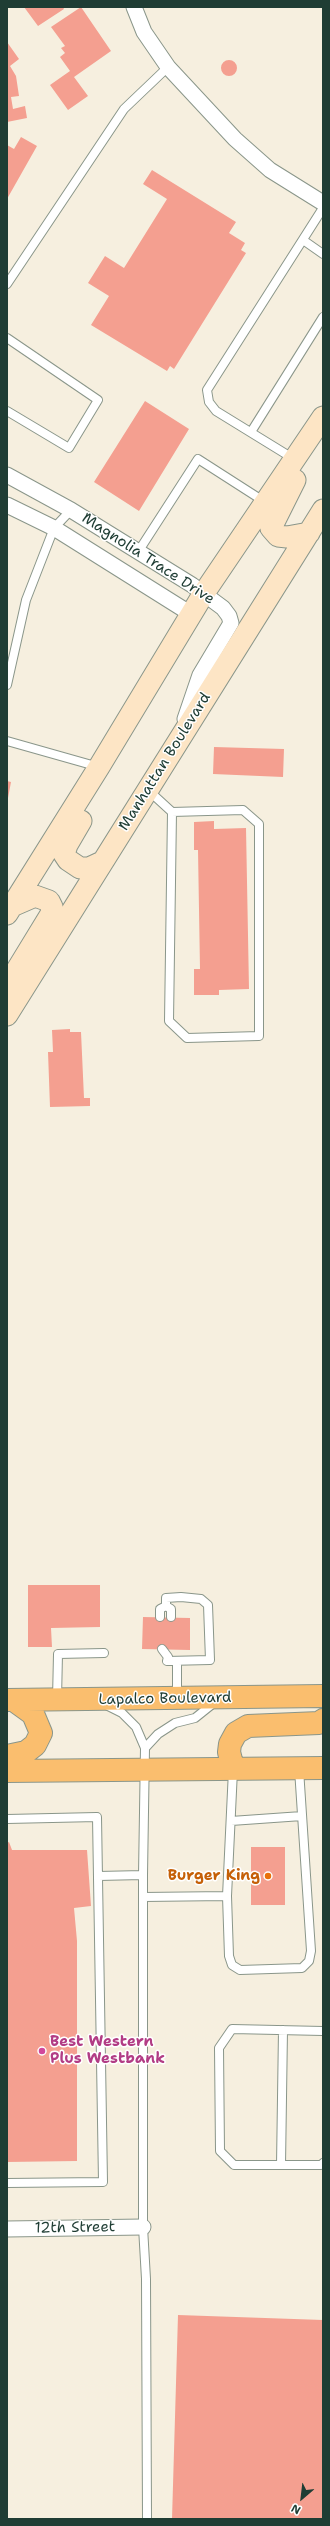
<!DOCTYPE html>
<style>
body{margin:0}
#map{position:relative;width:330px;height:2526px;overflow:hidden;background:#f6efdf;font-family:"Shantell Sans",sans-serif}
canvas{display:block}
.frame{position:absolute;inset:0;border:8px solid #1f3d34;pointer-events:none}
.north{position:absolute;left:282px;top:2478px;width:40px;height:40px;-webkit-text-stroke:3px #fff;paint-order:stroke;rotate:208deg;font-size:11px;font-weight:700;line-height:16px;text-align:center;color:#1f3d34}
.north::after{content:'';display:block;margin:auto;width:14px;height:18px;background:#1f3d34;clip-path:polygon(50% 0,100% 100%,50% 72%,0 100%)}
</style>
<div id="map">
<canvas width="330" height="2526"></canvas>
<div class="frame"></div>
<div class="north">N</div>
</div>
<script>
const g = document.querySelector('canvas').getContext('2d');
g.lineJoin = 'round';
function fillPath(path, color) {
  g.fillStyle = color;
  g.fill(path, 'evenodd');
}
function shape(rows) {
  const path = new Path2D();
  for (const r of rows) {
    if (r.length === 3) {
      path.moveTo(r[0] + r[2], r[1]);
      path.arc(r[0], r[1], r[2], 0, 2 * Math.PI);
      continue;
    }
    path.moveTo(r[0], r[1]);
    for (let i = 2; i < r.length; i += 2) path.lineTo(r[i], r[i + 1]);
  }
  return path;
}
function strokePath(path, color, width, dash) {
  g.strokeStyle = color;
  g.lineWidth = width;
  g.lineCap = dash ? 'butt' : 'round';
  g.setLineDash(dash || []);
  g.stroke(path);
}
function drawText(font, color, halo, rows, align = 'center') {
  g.font = font + ' "Shantell Sans",sans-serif';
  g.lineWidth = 3;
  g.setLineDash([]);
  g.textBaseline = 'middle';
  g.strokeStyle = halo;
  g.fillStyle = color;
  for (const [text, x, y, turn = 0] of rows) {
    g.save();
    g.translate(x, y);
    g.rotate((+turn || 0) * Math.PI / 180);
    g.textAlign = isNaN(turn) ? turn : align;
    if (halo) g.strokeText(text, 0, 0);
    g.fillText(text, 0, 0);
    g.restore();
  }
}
const building = shape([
 [24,7,63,7,64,9,38,26],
 [81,7,111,51,74,77,88,96,68,110,50,85,70,71,60,57,65,53,61,48,65,46,51,27],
 [7,42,19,59,10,66,16,76,19,96,11,97,13,109,25,106,27,118,7,122],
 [229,68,8],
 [21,137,37,146,7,199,7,145,14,149],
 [152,170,236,222,229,233,245,243,241,250,246,253,174,369,170,366,167,371,91,325,109,296,88,283,105,256,124,268,167,199,143,184],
 [145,401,189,429,139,511,94,482],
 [214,747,284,749,283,777,213,774],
 [7,781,11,782,8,798,7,798],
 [214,821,214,829,246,828,249,989,219,990,219,995,194,995,194,969,200,969,198,850,194,850,194,822],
 [70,1029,70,1032,81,1032,84,1098,90,1098,90,1106,50,1107,48,1052,53,1052,52,1030],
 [28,1585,100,1585,100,1627,51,1628,52,1647,28,1647],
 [143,1617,190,1618,190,1650,142,1649],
 [9,1842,12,1850,87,1850,91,1906,74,1908,77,1941,77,2161,7,2162,7,1843],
 [251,1847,285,1847,285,1905,251,1905],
 [178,2315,323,2320,323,2519,172,2519]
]);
const lane = shape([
 [303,240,323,254],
 [7,284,124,109,168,67],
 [7,338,98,400,69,448,7,411],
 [251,432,323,317],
 [294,459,216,411,209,402,207,390,323,208],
 [138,552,198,459,265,502],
 [7,685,26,600,54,528,71,510],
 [7,741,99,767],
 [148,790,172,812,243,810,259,824,259,1036,187,1038,169,1021,172,812],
 [166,1606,171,1609,171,1617],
 [160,1617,160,1609,166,1606],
 [162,1649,168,1657,167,1661,210,1660,208,1605,201,1599,181,1597,166,1598,166,1606],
 [177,1661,177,1698],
 [57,1699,58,1654,104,1653],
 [106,1705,122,1713,136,1727,145,1748,143,1875,143,2227,146,2279,147,2519],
 [145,1748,158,1734,175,1723,195,1718,215,1702],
 [233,1770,227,1896,229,1956,232,1965,240,1970,302,1968,309,1961,311,1951,299,1769],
 [7,1819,97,1817,103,2182,7,2183],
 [231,1821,302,1816],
 [98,1876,143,1875],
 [143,1897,227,1896],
 [323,2031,232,2029,219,2048,220,2151,234,2165,321,2165,323,2163],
 [281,2165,283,2030]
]);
const street = shape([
 [134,7,144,32,168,67,235,139,270,170,323,203],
 [7,475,71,510,192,585,223,608,229,616,231,623,200,675,185,719],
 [7,505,54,528,191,614],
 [7,2229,143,2227]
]);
const secondary = shape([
 [295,480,271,528,278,536,287,537,309,533],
 [81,821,67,845,64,854,68,860,80,868,89,868,102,862],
 [7,914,99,767,204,593,323,417],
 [7,986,51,914,52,907,49,901,35,896,12,906],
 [7,1015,323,510]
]);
const primary = shape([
 [7,1700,323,1696],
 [7,1756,26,1752,35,1745,41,1733,33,1714,15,1701],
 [233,1768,229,1752,230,1744,236,1733,248,1726,319,1723,323,1720],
 [7,1771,323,1768]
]);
const markers = [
 [268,1876,4,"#e8710a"],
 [42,2051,4,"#d1479c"]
];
const streetNames = [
 ["Magnolia Trace Drive",148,559,33],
 ["Manhattan Boulevard",165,762,-58],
 ["Lapalco Boulevard",165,1699,-1],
 ["12th Street",75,2228,-1]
];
const foodNames = [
 ["Burger King",260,1876]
];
const hotelNames = [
 ["Best Western",50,2042],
 ["Plus Westbank",50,2059]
];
fillPath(building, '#f49f90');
strokePath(lane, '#8a968a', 10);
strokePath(street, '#8a968a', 17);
strokePath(secondary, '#8a968a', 23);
strokePath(primary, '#8a968a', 24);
strokePath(lane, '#fff', 8);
strokePath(street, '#fff', 15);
strokePath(secondary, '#fde5c5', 21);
strokePath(primary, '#fabe6e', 22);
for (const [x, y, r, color] of markers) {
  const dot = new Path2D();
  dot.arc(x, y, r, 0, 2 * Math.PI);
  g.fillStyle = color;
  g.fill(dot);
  strokePath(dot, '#fff', 1.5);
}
drawText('15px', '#1f3d34', '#fff', streetNames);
drawText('bold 15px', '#c56008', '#fff', foodNames, 'right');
drawText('bold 15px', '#b23c85', '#fff', hotelNames, 'left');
</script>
